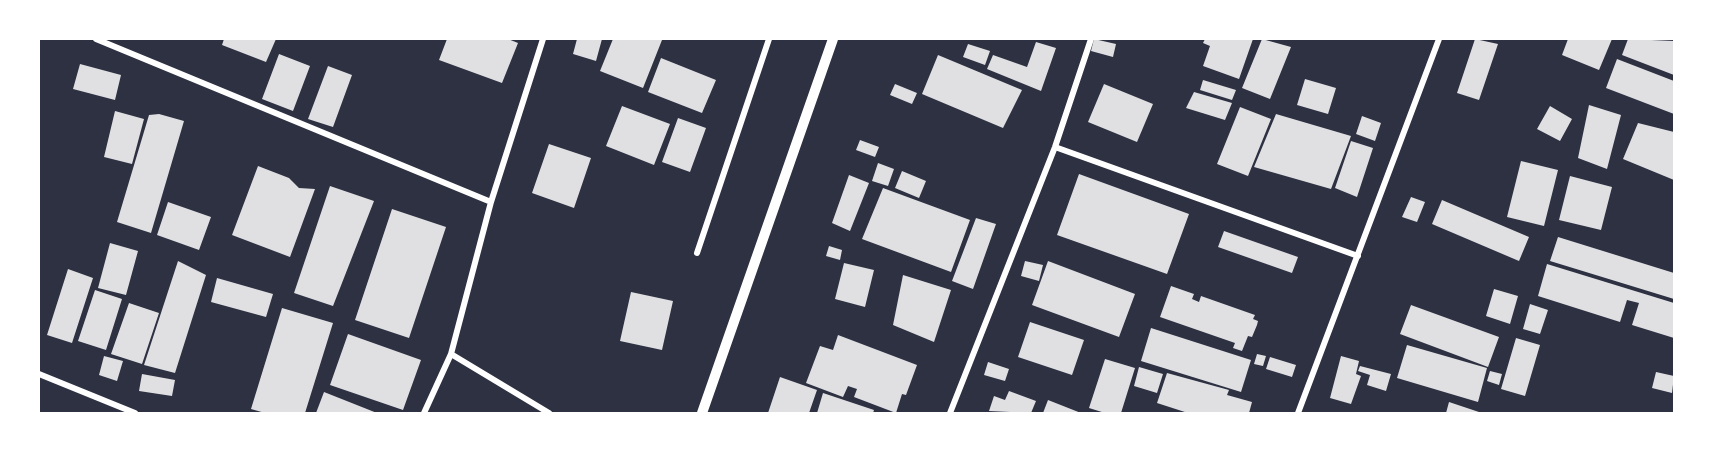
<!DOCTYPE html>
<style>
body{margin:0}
#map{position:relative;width:1713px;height:452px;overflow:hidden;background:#2d3142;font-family:"Libre Baskerville",serif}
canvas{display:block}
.frame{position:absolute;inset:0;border:40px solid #fff;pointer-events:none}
</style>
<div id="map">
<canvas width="1713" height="452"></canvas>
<div class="frame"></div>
</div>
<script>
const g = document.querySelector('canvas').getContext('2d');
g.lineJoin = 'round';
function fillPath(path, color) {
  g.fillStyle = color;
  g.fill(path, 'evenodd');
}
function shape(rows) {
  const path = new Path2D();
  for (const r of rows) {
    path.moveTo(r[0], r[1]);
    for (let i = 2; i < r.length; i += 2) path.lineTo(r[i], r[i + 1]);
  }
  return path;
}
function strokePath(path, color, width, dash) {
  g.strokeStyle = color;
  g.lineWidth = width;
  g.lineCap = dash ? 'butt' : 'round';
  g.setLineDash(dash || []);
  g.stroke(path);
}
const building = shape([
 [224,39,276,39,266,62,222,45],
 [447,39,508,39,518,43,502,83,439,60],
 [577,39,602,39,596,61,573,54],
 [613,39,662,40,643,88,600,71],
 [1094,39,1116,44,1113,57,1091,51],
 [1205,39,1253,39,1239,79,1203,66,1210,46,1203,43],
 [1262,39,1291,47,1270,99,1242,88],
 [1475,39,1498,44,1479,100,1457,93],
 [1568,39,1612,39,1599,70,1562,55],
 [1628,39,1674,41,1674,75,1622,55],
 [1036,42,1056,48,1041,91,987,69,993,55,1027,67],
 [968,44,990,51,985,65,963,57],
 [279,54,310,66,293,111,262,99],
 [938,55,1022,90,1003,128,922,94],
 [661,58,716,80,702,113,648,92],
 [1617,59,1674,81,1674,114,1606,88],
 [80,64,121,75,115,100,73,89],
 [328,66,352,75,333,127,308,119],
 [1305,79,1336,88,1328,114,1297,105],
 [1203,80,1236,90,1232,100,1200,90],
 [895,84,917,93,912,104,890,95],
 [1104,84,1153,104,1137,142,1088,122],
 [1194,92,1232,103,1225,120,1186,108],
 [1589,105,1621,115,1607,169,1578,158],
 [622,106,670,124,654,165,606,146],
 [1550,106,1572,119,1560,141,1537,129],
 [1240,107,1271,119,1248,176,1217,164],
 [115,111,144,119,132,164,104,157],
 [159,114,184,121,151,233,117,222,149,115],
 [1276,114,1351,136,1331,189,1254,167],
 [1362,116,1381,123,1375,141,1356,134],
 [678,118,706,128,690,172,662,162],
 [1638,123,1674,132,1674,180,1623,159],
 [860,140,879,147,875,157,856,150],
 [1351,141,1373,148,1357,197,1335,188],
 [549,144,591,158,574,208,532,193],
 [1521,161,1558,170,1544,226,1507,217],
 [878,163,894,169,888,186,872,181],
 [258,166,289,178,299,188,315,189,290,257,232,235],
 [902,171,926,181,919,198,895,188],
 [1079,174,1189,214,1167,274,1057,235],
 [849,175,869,183,850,231,832,223],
 [1570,176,1612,187,1601,230,1559,220],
 [330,186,374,201,333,306,294,293],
 [883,188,970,220,951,272,862,239],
 [1411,197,1425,202,1417,222,1402,217],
 [1442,200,1529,237,1519,261,1432,224],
 [168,202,211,217,199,250,157,235],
 [392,209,446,227,409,338,355,320],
 [976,218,996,224,973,289,952,281],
 [1224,231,1298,257,1292,273,1218,247],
 [1558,237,1674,273,1674,299,1550,261],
 [110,243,138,251,126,295,98,288],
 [829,246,842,250,840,260,826,256],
 [178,261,206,275,175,373,144,365],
 [1025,261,1043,265,1039,281,1021,276],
 [1048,261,1135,294,1119,337,1032,305],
 [844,263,874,270,865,307,835,299],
 [1547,264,1674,303,1674,338,1632,325,1639,303,1627,300,1620,322,1538,296],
 [68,269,93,278,72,343,47,335],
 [903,275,951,290,934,342,893,325],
 [217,278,273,294,266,317,211,302],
 [1171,286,1194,294,1192,299,1199,302,1201,296,1255,315,1253,319,1258,321,1257,325,1252,337,1248,336,1242,351,1233,348,1235,343,1160,317],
 [1494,289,1518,296,1510,324,1486,316],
 [95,290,122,299,106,350,78,341],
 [631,292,673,301,662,350,620,341],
 [129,303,159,313,142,364,111,354],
 [1530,304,1548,310,1540,334,1523,329],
 [1411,305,1499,337,1488,367,1400,334],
 [282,308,333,323,305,413,265,413,251,409],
 [1030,322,1084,340,1072,375,1018,357],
 [1151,328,1251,360,1241,392,1141,361],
 [348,334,421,360,403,410,330,385],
 [838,335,917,365,906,395,902,394,896,413,854,397,857,389,848,386,843,397,806,383,820,346,833,350],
 [1516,338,1540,345,1525,396,1501,389],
 [1407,345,1487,368,1478,402,1397,378],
 [1257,354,1266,356,1263,366,1254,364],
 [104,356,123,361,117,381,99,375],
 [1341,356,1359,361,1356,374,1361,376,1351,404,1330,398],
 [1270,357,1296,365,1292,377,1266,369],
 [1105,359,1135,368,1121,413,1105,413,1089,408],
 [988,362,1009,369,1005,381,984,375],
 [1360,366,1391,374,1386,391,1367,385,1370,375,1358,371],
 [1139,367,1163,374,1157,393,1134,386],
 [1490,371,1502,374,1499,385,1487,381],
 [1656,372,1674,376,1672,393,1652,388],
 [1167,373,1229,390,1227,395,1252,402,1249,413,1188,413,1157,403],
 [142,374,175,380,172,396,139,391],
 [780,377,817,390,809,413,768,413],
 [1009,391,1036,401,1031,413,989,411,994,396,1005,400],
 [324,392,377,413,316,413],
 [823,393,874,410,873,413,817,413],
 [1048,400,1081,413,1043,413],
 [1449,402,1482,413,1446,413]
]);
const minor = shape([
 [96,39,491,202],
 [543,39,491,202,451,354,549,413],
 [1055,147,1358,256],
 [697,253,769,39],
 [39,374,135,413],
 [424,413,451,354],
 [950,413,1055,147,1091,39],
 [1298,413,1439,39]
]);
const tertiary = shape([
 [702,413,833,39]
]);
fillPath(building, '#e0e0e3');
strokePath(minor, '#fff', 6);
strokePath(tertiary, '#fff', 10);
</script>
